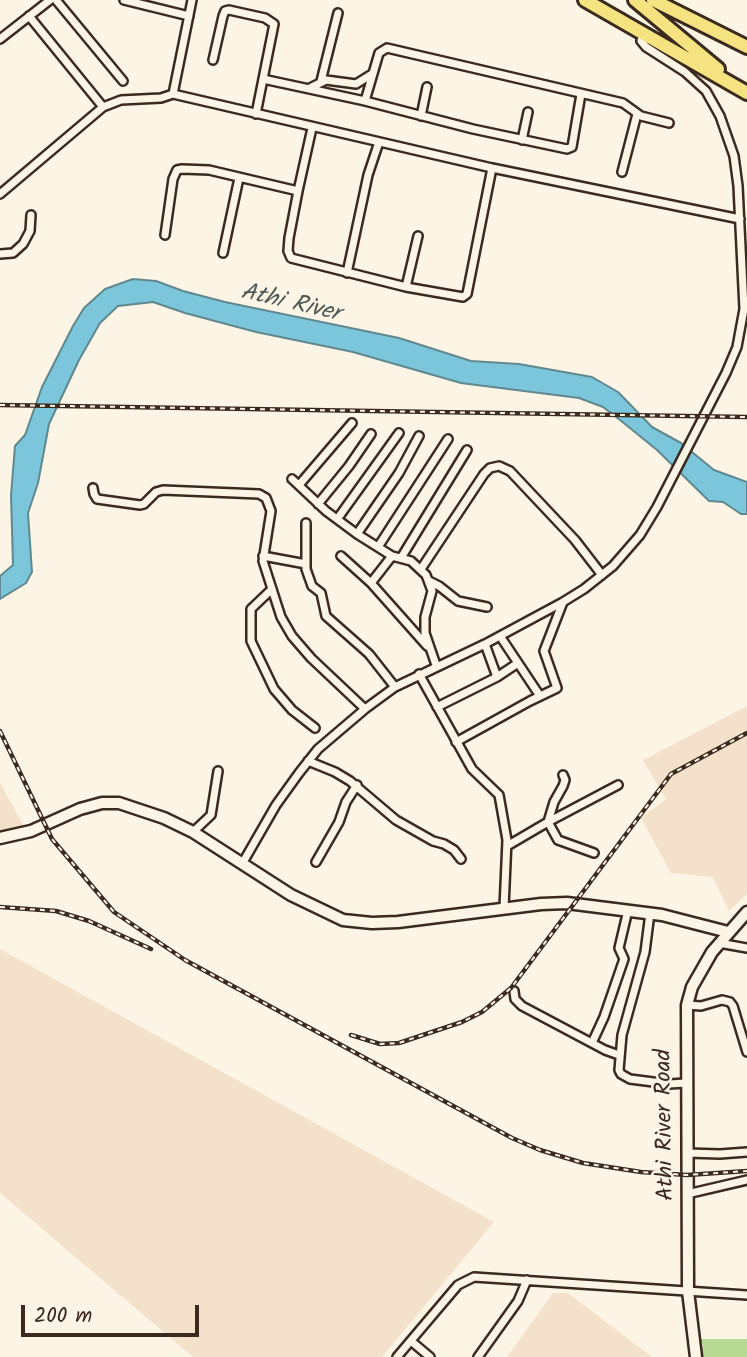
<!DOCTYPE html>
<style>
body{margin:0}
#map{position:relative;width:747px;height:1357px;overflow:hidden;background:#fcf5e5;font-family:Kalam,sans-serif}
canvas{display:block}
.scale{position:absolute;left:21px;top:1305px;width:178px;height:32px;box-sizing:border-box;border:4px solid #3b2a1e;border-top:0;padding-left:9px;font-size:21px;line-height:24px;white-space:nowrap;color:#3b2a1e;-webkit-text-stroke:5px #fcf5e5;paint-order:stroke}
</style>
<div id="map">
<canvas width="747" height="1357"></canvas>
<div class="scale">200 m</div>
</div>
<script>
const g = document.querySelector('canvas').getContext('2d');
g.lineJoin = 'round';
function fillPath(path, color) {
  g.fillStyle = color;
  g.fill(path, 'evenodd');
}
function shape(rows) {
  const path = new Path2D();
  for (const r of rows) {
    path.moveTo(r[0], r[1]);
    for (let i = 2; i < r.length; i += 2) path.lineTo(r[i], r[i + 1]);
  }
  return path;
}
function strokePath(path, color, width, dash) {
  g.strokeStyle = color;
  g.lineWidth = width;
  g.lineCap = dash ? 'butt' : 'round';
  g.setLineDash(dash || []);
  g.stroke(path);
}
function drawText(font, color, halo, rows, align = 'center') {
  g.font = font + ' Kalam,sans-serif';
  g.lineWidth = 5;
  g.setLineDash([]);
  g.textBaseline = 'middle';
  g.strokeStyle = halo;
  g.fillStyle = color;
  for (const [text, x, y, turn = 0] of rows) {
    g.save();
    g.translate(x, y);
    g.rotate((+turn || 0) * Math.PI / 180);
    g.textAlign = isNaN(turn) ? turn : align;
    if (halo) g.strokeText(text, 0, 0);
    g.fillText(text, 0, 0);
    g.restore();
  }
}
const built = shape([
 [747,706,747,894,729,911,713,877,671,873,641,818,666,799,643,760],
 [0,783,24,826,5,832,0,832],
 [0,949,494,1222,382,1357,193,1357,0,1193],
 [553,1293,568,1293,652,1357,507,1357]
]);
const green = shape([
 [700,1339,747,1339,747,1357,701,1357,699,1354,703,1346]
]);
const water = shape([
 [133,279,156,281,183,291,225,302,399,338,471,361,519,364,592,377,618,392,652,427,681,443,714,470,747,482,747,514,741,514,723,502,709,501,657,450,620,420,603,407,579,398,461,383,353,352,256,332,185,313,153,302,118,306,100,323,79,360,49,424,38,483,28,513,32,572,26,583,0,599,0,576,13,565,11,495,15,446,25,435,42,387,73,326,84,308,105,289,133,279]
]);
const street = shape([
 [56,0,123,81],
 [124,0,189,16],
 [29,16,103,107],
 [0,39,50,0],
 [213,60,223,16,225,11,229,10,265,18,274,24,263,79,365,101,379,53,387,48,623,103,641,116,669,123],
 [321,81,338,13],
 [310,88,326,80,356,84,372,74],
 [173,94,192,0],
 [365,101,473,129,567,149,572,147,573,141,581,94],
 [256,114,263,79],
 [421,116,427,87],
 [522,140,528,112],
 [622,172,637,114],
 [298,191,289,238,288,251,291,258,406,287,463,297,467,294,492,168],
 [0,194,103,107,121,100,161,98,173,94,492,168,740,219],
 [165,235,173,179,177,170,182,169,209,170,298,191,312,128],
 [223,253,239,178],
 [0,254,13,253,23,244,30,231,31,215],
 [347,273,368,175,379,142],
 [406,287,418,236],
 [292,479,326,511,357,534,392,556,411,561,426,575,432,591,425,617,425,633,436,665],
 [299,485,352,423],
 [93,488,94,494,97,499,140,505,144,504,156,492,163,490,259,494,266,498,271,511,263,561,281,617,292,636,311,658,365,709],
 [318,504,349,466,371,434],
 [338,518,399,433],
 [306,523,306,569,312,586,321,593,326,616,369,654,395,687],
 [357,534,399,473,419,436],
 [378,547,448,439],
 [263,556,306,564],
 [341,556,371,583],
 [392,556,371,583,427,646],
 [401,558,467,450],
 [421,569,484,474,490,468,499,466,510,471,575,540,602,575],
 [429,581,439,586,458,601,487,607],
 [272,589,251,609,251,641,274,689,292,710,315,728],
 [500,636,540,696],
 [419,674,472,769,499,795,507,840,504,908],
 [497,677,518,663],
 [437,707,497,677,485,644],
 [456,742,530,701,557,688,544,651,563,602],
 [308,761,335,772,350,781,396,820,433,841,444,844,454,850,461,859],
 [563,775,565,780,563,786,554,802,548,822,558,840,594,853],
 [193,832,211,815,218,771],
 [507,846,548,822,618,785],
 [316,862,339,822,346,802,357,785],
 [242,864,276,805,299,773,318,749,365,709,395,687,485,644,563,602,584,589,613,566,640,535,657,507,726,373,737,347,744,309,738,186,734,156,720,116,706,91,685,72,646,47,641,41,643,34],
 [650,913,645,952,622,1035,619,1070,621,1074,630,1079,669,1084,686,1083],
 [719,943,747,948],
 [514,991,515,999,522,1006,605,1050,619,1055],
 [687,1005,701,1006,722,1000,730,1002,733,1006,747,1052],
 [592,1043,604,1017,624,959,619,948,628,910],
 [687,1153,720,1154,747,1152],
 [687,1194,747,1180],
 [411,1341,430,1357],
 [397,1357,458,1285,474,1277,747,1295],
 [478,1357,518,1301,527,1280]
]);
const secondary = shape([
 [0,838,31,831,80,809,102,803,119,803,164,818,193,832,291,895,343,920,372,923,398,922,541,904,567,903,662,915,728,932],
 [696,1357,688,1291,687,1005,692,987,712,952,747,912]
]);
const highway = shape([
 [585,0,747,93],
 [635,0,718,69],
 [653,0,747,47]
]);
const rail = shape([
 [0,405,747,417],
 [0,731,52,839,114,912,185,960,512,1138,540,1150,583,1163,641,1172,687,1175,747,1171],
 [0,907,56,911,89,921,151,949],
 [351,1035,380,1044,399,1043,462,1022,482,1012,511,988,671,774,747,733]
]);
const streetNames = [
 ["Athi River Road",667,1125,-91]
];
const waterNames = [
 ["Athi River",290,305,13]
];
fillPath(built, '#f3e1cb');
fillPath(green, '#b8d993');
fillPath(water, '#7bc6db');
strokePath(water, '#61888f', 2);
strokePath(street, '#3b2a1e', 12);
strokePath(secondary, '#3b2a1e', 15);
strokePath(highway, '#3b2a1e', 18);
strokePath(street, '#fcf5e5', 7);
strokePath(secondary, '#fcf5e5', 10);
strokePath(highway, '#f5e382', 12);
strokePath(rail, '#3b2a1e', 4.5);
strokePath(rail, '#fcf5e5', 2, [5]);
drawText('23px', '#3b2a1e', '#fcf5e5', streetNames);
drawText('italic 24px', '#4e5957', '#fcf5e5', waterNames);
</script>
